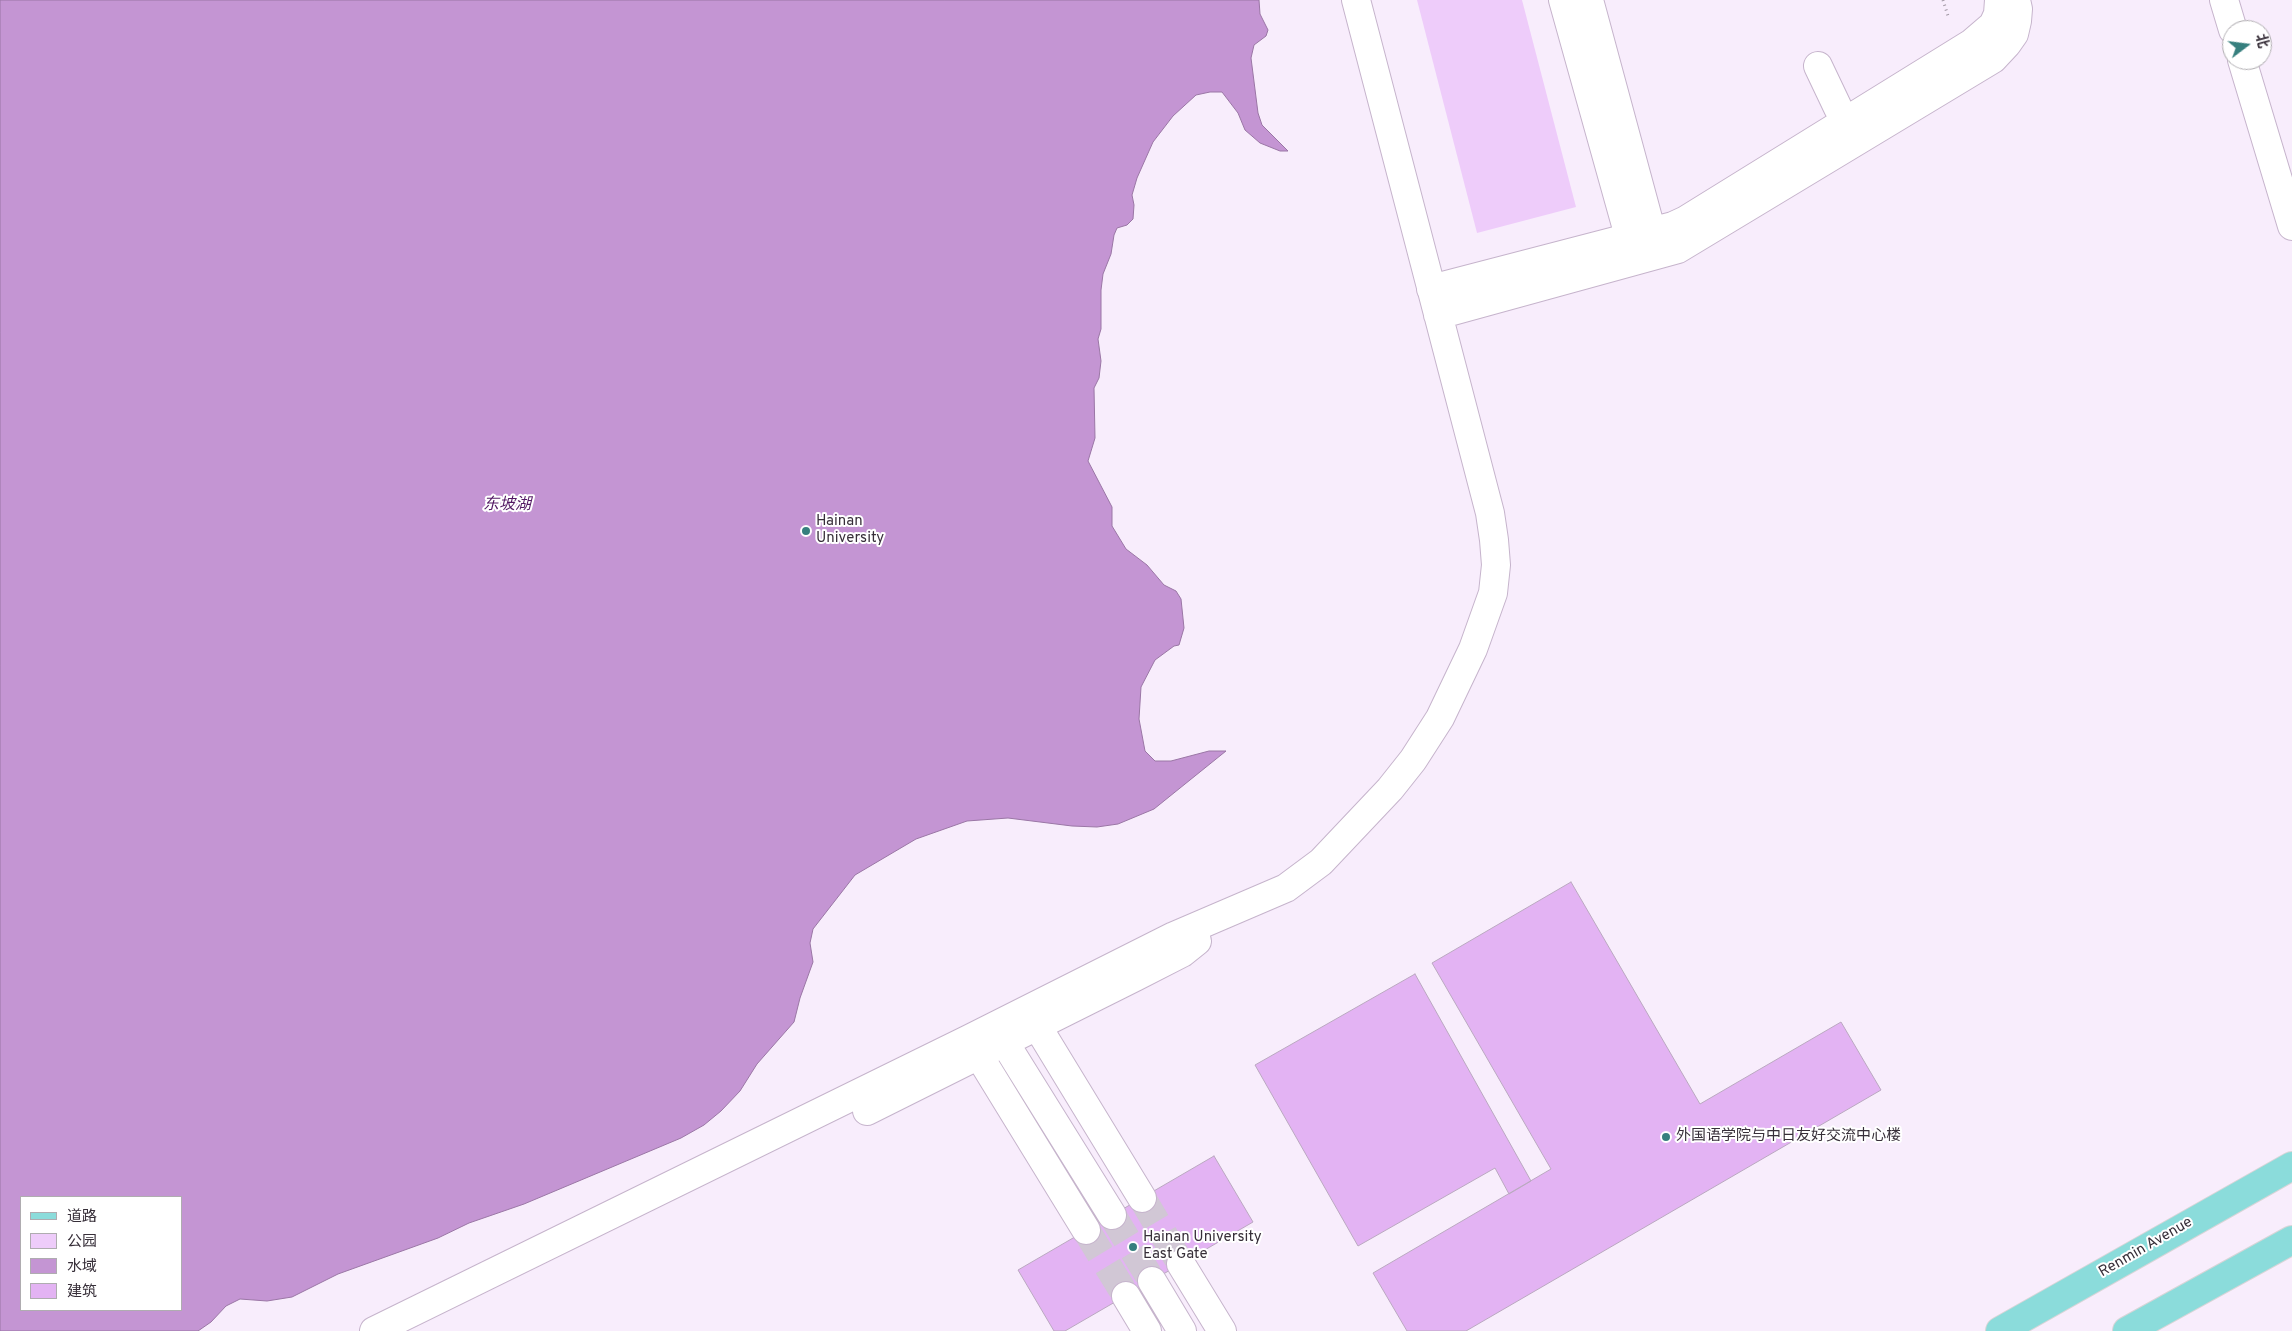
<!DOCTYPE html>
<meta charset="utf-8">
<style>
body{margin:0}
#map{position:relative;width:2292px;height:1331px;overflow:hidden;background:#f8edfc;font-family:Overpass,"Noto Sans SC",sans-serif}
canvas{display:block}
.legend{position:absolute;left:20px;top:1196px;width:162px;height:115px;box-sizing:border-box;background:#fff;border:1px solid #afacb0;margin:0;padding:6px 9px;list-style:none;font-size:15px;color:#372f39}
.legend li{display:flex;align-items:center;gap:10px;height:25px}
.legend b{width:25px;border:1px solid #afacb0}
.north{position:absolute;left:2222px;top:20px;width:50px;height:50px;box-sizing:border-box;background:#fff;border:1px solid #afacb0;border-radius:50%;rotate:75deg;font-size:14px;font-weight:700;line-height:20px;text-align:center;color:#372f39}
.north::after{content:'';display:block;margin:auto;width:18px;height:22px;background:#367f7e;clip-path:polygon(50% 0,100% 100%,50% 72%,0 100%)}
</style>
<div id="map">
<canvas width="2292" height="1331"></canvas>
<ul class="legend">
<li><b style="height:6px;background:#8bdcdb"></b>道路</li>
<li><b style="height:14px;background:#eeccfa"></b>公园</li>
<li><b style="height:14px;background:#c495d3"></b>水域</li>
<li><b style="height:14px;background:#e3b3f3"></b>建筑</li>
</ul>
<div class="north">北</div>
</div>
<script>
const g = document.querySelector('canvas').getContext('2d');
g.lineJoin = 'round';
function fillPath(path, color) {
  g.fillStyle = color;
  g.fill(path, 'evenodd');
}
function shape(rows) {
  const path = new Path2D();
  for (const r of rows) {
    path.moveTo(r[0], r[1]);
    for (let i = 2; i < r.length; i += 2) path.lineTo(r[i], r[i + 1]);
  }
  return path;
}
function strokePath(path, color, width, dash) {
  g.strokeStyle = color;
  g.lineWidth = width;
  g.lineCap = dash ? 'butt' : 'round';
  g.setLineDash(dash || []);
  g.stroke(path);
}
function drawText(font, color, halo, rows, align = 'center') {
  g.font = font + ' Overpass,"Noto Sans SC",sans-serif';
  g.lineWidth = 4;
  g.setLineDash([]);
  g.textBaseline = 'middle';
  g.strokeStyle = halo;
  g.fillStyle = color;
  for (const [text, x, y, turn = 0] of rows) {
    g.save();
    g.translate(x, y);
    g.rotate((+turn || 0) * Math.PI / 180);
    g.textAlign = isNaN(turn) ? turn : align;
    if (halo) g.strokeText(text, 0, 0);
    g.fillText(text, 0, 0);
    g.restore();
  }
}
const green = shape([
 [1417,0,1522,0,1576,207,1477,233]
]);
const water = shape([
 [0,0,1259,0,1260,14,1268,30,1266,36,1254,45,1251,58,1258,113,1262,125,1288,151,1280,151,1260,143,1245,130,1238,113,1222,92,1210,92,1196,95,1173,116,1153,142,1137,178,1132,195,1134,205,1133,219,1127,225,1117,228,1114,235,1111,254,1103,274,1101,290,1101,329,1098,339,1101,361,1099,378,1094,388,1095,438,1088,461,1112,507,1112,526,1126,549,1147,565,1164,585,1176,591,1181,599,1184,628,1179,645,1174,646,1155,660,1141,687,1139,719,1145,751,1155,761,1171,761,1209,751,1226,751,1154,809,1118,824,1097,827,1072,826,1008,818,967,821,916,839,855,875,813,929,810,943,813,962,800,998,794,1022,757,1064,740,1091,721,1111,704,1125,681,1138,524,1204,469,1223,438,1238,338,1274,292,1297,267,1301,240,1299,226,1306,211,1322,198,1331,0,1331,0,0],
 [21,1197,181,1197,181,1310,21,1310,21,1197]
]);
const building = shape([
 [1571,882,1700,1104,1841,1022,1881,1090,1466,1331,1407,1331,1373,1273,1551,1169,1432,963,1571,882],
 [1415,974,1531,1181,1509,1194,1495,1168,1358,1246,1255,1065,1415,974],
 [1214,1156,1253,1222,1065,1331,1054,1331,1018,1270,1214,1156]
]);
const streetTunnel = shape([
 [1142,1198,1181,1264],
 [1112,1215,1152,1281],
 [1086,1230,1126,1296]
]);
const path = shape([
 [1943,0,1948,16]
]);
const street = shape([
 [1563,0,1634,254],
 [1589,0,1656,248],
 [2224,0,2233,30],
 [2242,60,2292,226],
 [1818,66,1838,108,1854,138],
 [1431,289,1673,226,1686,220,1972,43,1993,25,1998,14,1999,0],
 [1438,315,1678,249,1993,59,2007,44,2014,34,2017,21,2018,9,2016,0],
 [1028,1011,1142,1198],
 [995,1027,1112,1215],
 [970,1041,1086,1230],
 [867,1111,1135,977,1182,953,1197,941],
 [1181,1264,1222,1331],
 [1152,1281,1182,1331],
 [1126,1296,1147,1331],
 [374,1331,969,1039,1174,936,1286,888,1321,862,1390,789,1413,760,1440,718,1473,649,1493,593,1496,565,1494,540,1490,513,1356,0]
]);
const primary = shape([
 [2000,1331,2292,1166],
 [2127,1331,2292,1240]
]);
const markers = [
 [806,531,5,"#367f7e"],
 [1666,1137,5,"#367f7e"],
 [1133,1247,5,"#367f7e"]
];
const poiNames = [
 ["Hainan",816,522],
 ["University",816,539],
 ["外国语学院与中日友好交流中心楼",1676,1137],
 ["Hainan University",1143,1238],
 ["East Gate",1143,1255]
];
const streetNames = [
 ["Renmin Avenue",2146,1248,-30]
];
const waterNames = [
 ["东坡湖",507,506]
];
fillPath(green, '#eeccfa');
fillPath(water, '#c495d3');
strokePath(water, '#9a76a5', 1);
fillPath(building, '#e3b3f3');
strokePath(building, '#baa8c0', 1);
strokePath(streetTunnel, '#d1c7d5', 28, [28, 14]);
strokePath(street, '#c6b4cc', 30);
strokePath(primary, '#d7d5d7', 30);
strokePath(path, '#a198a4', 3, [1, 4]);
strokePath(street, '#fff', 28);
strokePath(primary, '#8bdcdb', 28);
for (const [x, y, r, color] of markers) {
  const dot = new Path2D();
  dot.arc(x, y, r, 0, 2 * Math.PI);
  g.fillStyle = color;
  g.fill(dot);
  strokePath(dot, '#fff', 2);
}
drawText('15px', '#372f39', '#fff', poiNames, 'left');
drawText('15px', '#372f39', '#fff', streetNames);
drawText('italic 16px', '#521863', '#fff', waterNames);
</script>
